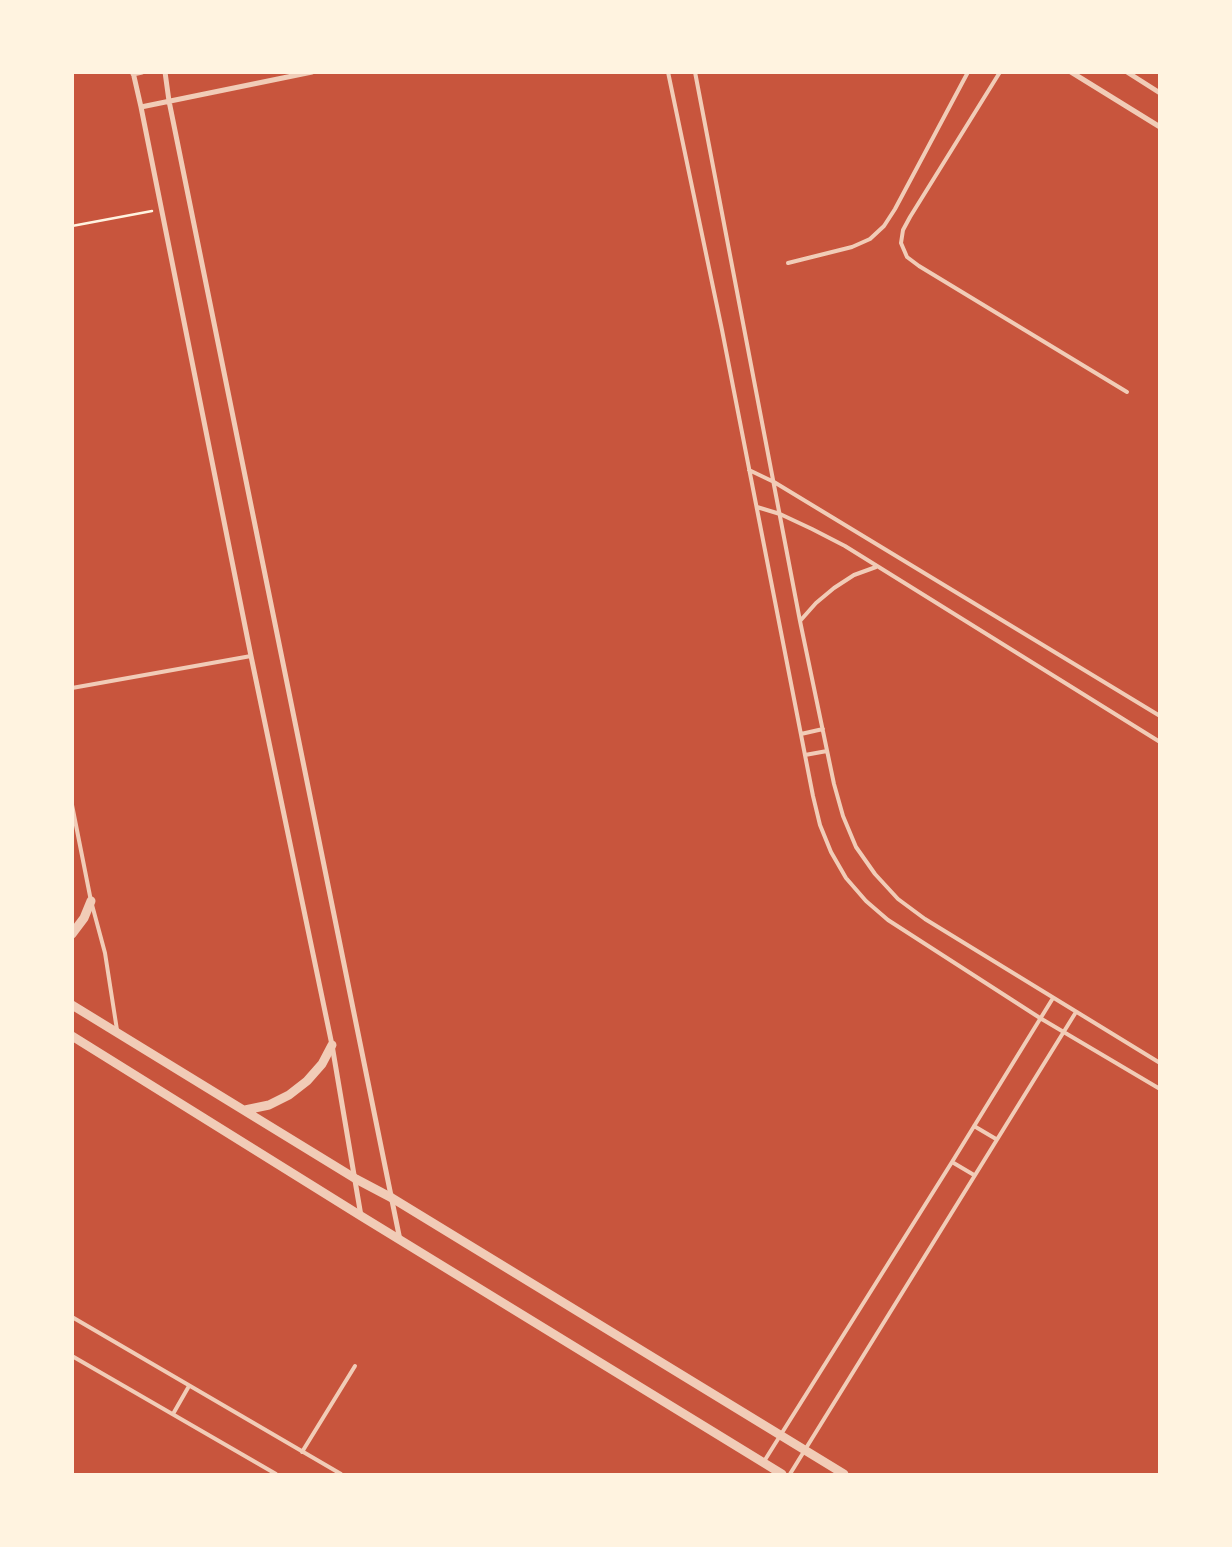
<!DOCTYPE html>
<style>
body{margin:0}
#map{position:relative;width:1232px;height:1547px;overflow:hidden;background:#c8553d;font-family:Ubuntu,sans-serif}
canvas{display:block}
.frame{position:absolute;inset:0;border:74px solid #fff3e0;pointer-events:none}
</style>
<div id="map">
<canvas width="1232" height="1547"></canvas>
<div class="frame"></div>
</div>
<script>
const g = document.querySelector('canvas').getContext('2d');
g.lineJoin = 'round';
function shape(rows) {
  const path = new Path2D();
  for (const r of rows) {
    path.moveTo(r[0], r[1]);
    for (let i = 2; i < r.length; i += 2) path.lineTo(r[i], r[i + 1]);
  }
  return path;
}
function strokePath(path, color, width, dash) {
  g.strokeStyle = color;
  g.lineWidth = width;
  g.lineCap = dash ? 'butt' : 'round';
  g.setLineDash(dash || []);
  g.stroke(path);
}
const path = shape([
 [72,226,152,211]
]);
const service = shape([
 [668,72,722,330,813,796,820,825,831,852,846,878,866,901,888,920,1040,1018,1160,1089],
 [695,72,800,621,834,784,843,816,856,847,875,874,898,899,925,919,1160,1063],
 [1000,72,910,217,903,230,901,243,907,257,919,266,1127,392],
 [788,263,852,247,870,239,884,226,895,209,968,72],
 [749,470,774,482,1160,716],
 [757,507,780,514,812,529,845,546,1160,742],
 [800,621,816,603,834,588,854,575,876,567],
 [72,688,251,656],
 [801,734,823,729],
 [805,755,827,751],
 [72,805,91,901,105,953,117,1030],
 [974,1126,996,1139],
 [952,1162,974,1175],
 [72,1317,341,1474],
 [72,1356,276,1474],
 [173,1414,189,1386],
 [302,1452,355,1366],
 [763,1463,952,1162,1053,998],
 [790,1474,1076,1012]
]);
const minor = shape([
 [133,72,141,107,251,656,332,1045,361,1216],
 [165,72,169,101,400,1240],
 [1071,72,1160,127],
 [1127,72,1160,93],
 [133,74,142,72],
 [141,107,312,72]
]);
const tertiary = shape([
 [72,934,84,918,91,901],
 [72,1005,356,1179,392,1198,844,1474],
 [72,1036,361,1216,782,1474],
 [245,1110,269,1105,289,1095,307,1081,322,1064,332,1045]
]);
strokePath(path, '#fff3e0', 2.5);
strokePath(service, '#f1ccb7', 4);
strokePath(minor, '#f1ccb7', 5);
strokePath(tertiary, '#f1ccb7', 9);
</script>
